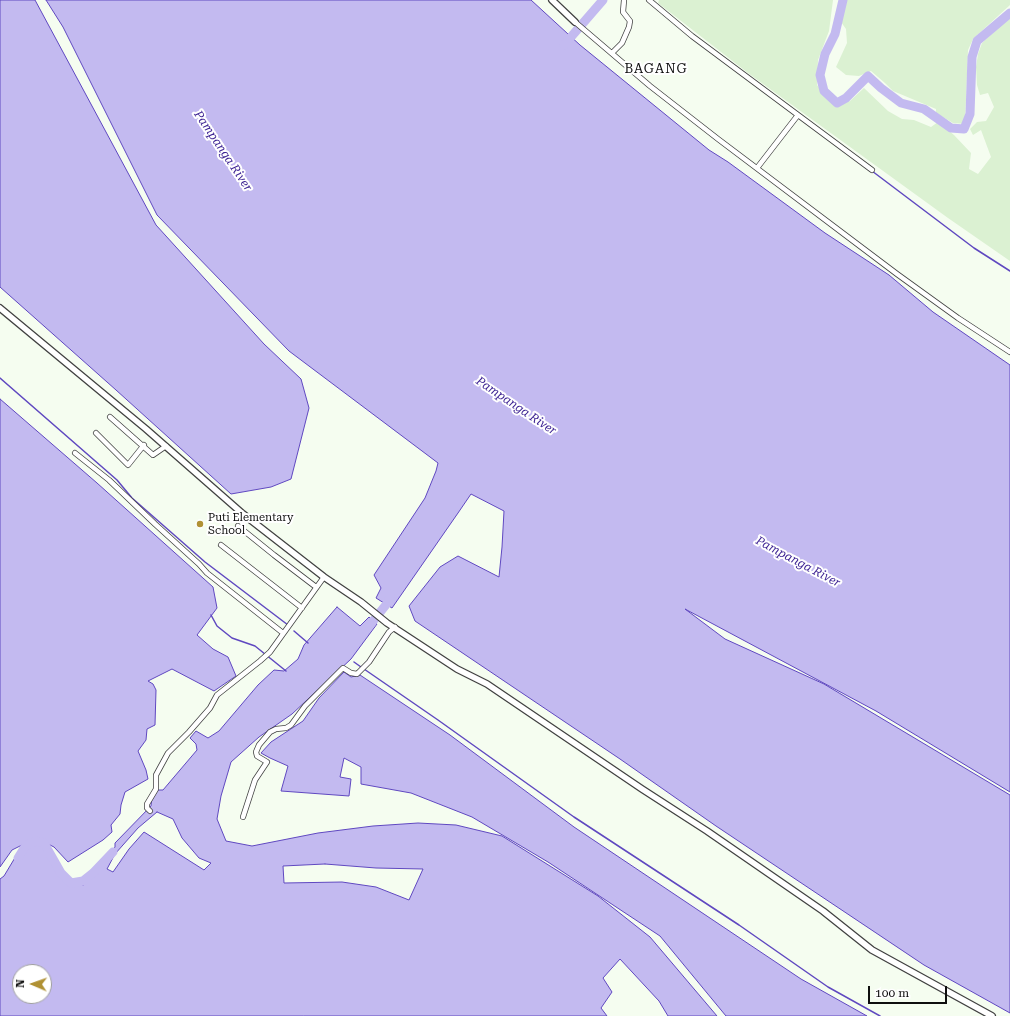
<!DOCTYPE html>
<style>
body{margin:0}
#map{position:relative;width:1010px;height:1016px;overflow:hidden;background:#f5fdf0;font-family:"Roboto Serif",serif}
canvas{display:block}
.north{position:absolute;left:12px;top:964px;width:40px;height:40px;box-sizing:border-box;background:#fff;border:1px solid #9f9f9f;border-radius:50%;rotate:272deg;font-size:11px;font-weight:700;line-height:16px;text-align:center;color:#0e0e0e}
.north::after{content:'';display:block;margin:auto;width:14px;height:18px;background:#b09134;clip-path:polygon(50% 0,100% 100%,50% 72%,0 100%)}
.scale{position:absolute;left:868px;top:986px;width:79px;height:18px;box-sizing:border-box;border:2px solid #0e0e0e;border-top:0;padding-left:5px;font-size:12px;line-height:14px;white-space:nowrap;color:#0e0e0e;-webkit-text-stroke:3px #fff;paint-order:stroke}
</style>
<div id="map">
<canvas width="1010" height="1016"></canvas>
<div class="north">N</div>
<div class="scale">100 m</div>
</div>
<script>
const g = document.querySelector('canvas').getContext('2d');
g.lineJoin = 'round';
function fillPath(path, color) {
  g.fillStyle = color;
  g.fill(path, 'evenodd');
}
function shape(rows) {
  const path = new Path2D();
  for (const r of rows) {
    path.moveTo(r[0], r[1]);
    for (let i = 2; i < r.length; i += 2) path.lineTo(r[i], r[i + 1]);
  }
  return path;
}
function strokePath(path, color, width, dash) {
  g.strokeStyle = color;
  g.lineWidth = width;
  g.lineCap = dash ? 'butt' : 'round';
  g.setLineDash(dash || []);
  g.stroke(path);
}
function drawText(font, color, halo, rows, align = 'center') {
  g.font = font + ' "Roboto Serif",serif';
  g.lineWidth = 4;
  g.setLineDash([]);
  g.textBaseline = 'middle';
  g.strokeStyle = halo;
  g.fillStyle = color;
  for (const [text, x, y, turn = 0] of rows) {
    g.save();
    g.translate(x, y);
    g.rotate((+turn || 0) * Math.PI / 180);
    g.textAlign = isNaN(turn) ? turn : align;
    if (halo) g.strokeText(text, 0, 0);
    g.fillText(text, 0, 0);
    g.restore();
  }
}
const farmland = shape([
 [659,0,833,0,829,31,818,60,817,85,835,106,850,101,864,88,888,111,902,119,914,120,931,127,938,122,954,135,971,153,969,169,978,174,991,157,981,130,973,135,970,129,977,122,986,121,994,107,988,93,980,95,977,85,976,67,978,54,982,43,1010,17,1010,261,948,218,748,73,658,3],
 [847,0,1010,0,1010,5,973,39,968,50,965,124,953,123,936,113,936,109,893,91,885,83,871,71,859,76,846,75,836,67,847,43,846,29,841,22]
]);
const water = shape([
 [0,0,35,0,156,225,264,344,301,379,309,408,291,479,271,487,231,494,116,390,0,287,0,0],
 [46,0,531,0,580,45,709,150,728,162,825,233,889,275,933,312,1010,365,1010,792,876,711,685,609,725,639,824,684,1010,795,1010,1013,924,965,716,826,620,759,415,621,409,606,440,567,458,556,499,577,502,547,504,511,471,494,458,513,392,608,376,598,381,588,374,575,425,498,436,471,438,463,289,351,157,215,63,27,46,0],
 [0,399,97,483,213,587,217,608,197,635,213,649,228,657,236,676,214,691,172,669,148,681,153,684,156,690,155,725,147,729,146,740,138,751,146,770,148,779,125,792,121,805,120,814,111,825,112,832,103,840,68,862,54,847,36,838,12,850,0,867,0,399],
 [337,607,360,626,369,617,377,624,351,659,292,714,259,737,231,762,221,796,217,819,226,841,252,846,318,833,373,826,418,823,456,825,502,836,598,896,650,937,717,1016,668,1016,659,1001,620,959,603,978,612,992,601,1008,607,1016,0,1016,0,879,4,876,16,856,31,843,45,844,58,871,69,885,82,884,100,868,115,847,115,843,151,806,152,797,157,790,163,790,197,750,196,744,190,738,196,731,208,738,219,731,258,685,274,670,284,671,298,659,304,645,337,607],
 [157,812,173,819,182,838,199,858,211,863,204,870,144,832,129,849,113,872,107,869,115,854,138,828,157,812],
 [325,864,376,868,423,869,409,900,376,887,342,882,284,883,283,866,325,864],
 [20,972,44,972,44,996,20,996,20,972],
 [344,672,351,677,360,675,450,735,574,827,801,979,867,1016,726,1016,660,936,548,862,472,817,411,793,361,784,361,767,344,758,340,777,351,779,349,796,281,791,288,766,270,758,261,753,271,742,303,721,319,698,344,672]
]);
const stream = shape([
 [872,171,974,248,1010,271],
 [0,378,117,480,132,498,205,562,288,625],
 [211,615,217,626,232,638,255,646,286,671],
 [294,631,308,643],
 [354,662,361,667],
 [364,669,438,720,574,817,739,925,828,987,880,1016],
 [83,885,83,881]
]);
const river = shape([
 [843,0,835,34,825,54,820,75,824,91,837,103,846,98,868,76,881,88,901,103,924,109,951,128,964,129,970,114,972,57,977,41,1010,13],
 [564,45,603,0],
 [366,630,389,601,390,594],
 [18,858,26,845,37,841,44,843,61,873,71,883,83,881,93,873,113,852]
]);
const minor = shape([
 [649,0,692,36,798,115,757,168],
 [575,22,650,86,718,139,897,274,958,318,1010,352],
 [612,53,622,43,629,27,630,21,623,12,624,0],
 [798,115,872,170],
 [110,417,153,455,166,446],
 [96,433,128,465,144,445],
 [75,453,109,480,155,524,199,564,207,573,283,633],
 [238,526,274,555,316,587],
 [221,545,302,608],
 [150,811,147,808,147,804,156,789,156,775,168,753,189,732,210,708,217,695,260,661,270,652,324,577],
 [243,817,255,780,267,762,257,756,256,752,259,745,270,732,276,729,286,728,291,725,305,706,343,668,351,673,357,674,369,662,389,632,395,627]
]);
const tertiary = shape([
 [552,0,575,22],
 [0,308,146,429,243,514,324,577,361,602,387,623,457,669,487,684,642,789,707,831,823,911,872,950,992,1016]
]);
const markers = [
 [200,524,4,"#b09134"]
];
const poiNames = [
 ["Puti Elementary",208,518],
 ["School",208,531]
];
const waterNames = [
 ["Pampanga River",223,151,56],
 ["Pampanga River",516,406,34],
 ["Pampanga River",798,562,28]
];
const quarterNames = [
 ["BAGANG",656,69]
];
fillPath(farmland, '#dbf1d2');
fillPath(water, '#c3baf0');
strokePath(water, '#5f48c0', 1);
strokePath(stream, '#5f48c0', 1.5);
strokePath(river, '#c3baf0', 9);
strokePath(minor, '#414141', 6);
strokePath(tertiary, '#414141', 8);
strokePath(minor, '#fff', 4.5);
strokePath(tertiary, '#fff', 5.5);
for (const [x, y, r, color] of markers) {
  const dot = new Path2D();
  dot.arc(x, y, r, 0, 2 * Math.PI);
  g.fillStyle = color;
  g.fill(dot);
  strokePath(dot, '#fff', 1.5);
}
drawText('11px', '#0e0e0e', '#fff', poiNames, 'left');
drawText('italic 12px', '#3d2393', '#fff', waterNames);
g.letterSpacing = '1px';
drawText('13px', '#0e0e0e', '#fff', quarterNames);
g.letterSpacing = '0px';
</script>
